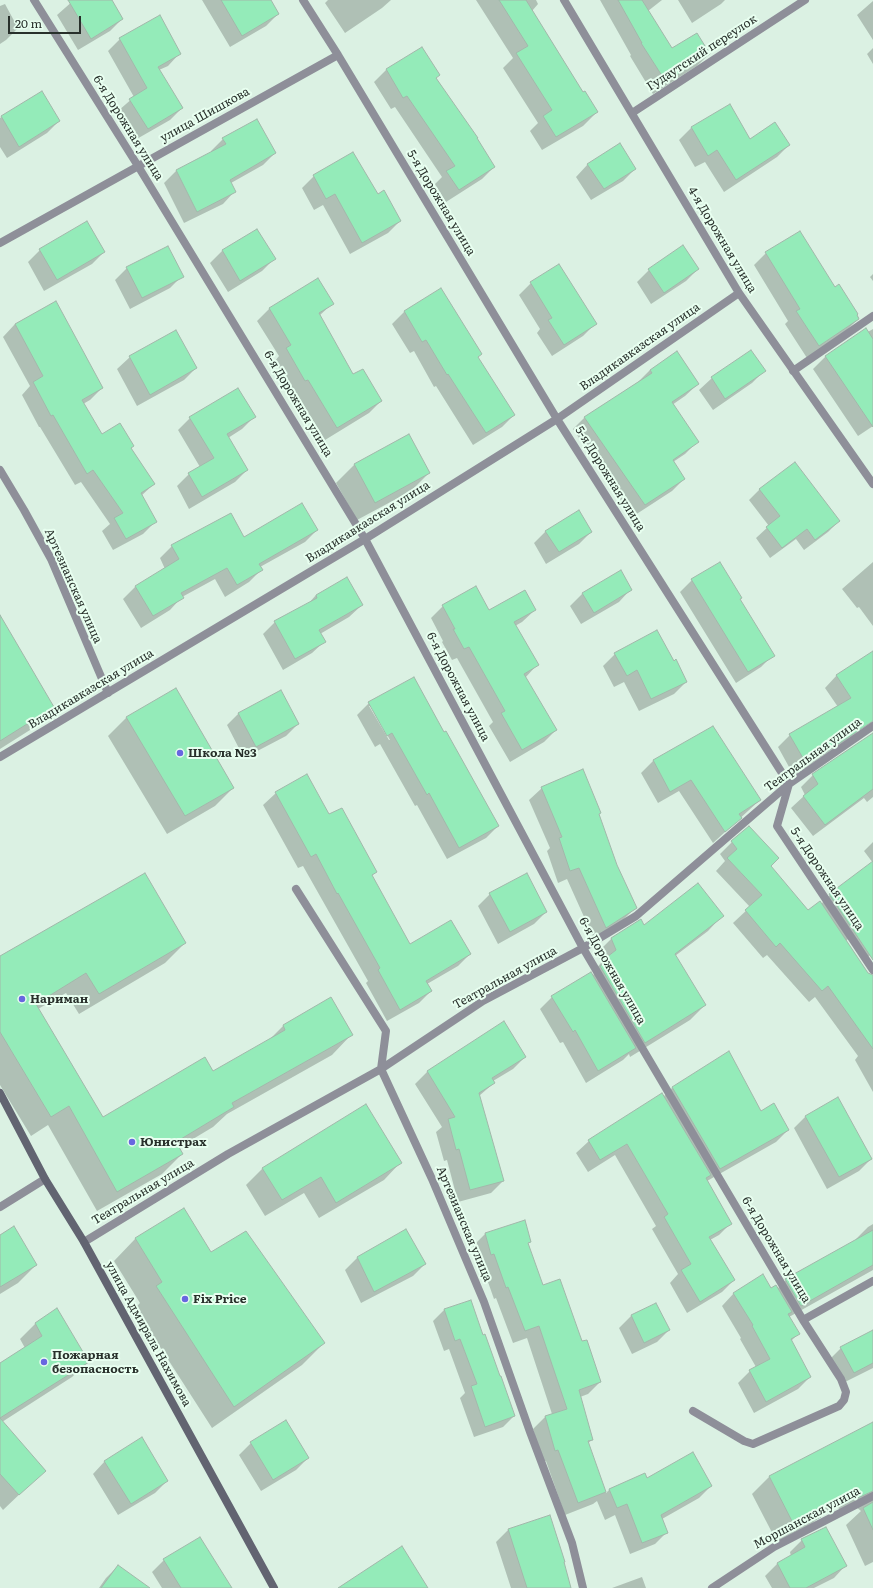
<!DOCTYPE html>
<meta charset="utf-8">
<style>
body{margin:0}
#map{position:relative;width:873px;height:1588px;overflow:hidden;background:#dbf1e3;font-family:Literata,serif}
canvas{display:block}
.scale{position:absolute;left:8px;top:16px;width:73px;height:18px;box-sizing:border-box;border:2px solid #28302b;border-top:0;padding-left:5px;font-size:12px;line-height:14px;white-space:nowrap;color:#28302b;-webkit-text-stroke:3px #e8fff0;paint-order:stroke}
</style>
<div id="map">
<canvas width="873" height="1588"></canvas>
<div class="scale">20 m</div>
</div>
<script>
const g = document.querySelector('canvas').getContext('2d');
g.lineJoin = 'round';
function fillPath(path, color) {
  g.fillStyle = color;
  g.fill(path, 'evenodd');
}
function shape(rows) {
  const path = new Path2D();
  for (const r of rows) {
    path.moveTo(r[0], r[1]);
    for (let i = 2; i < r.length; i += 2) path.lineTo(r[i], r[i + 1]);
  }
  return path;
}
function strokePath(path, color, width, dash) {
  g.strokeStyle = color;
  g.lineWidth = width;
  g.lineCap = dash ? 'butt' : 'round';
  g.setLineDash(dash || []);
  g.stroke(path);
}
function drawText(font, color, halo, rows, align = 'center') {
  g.font = font + ' Literata,serif';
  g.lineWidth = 4;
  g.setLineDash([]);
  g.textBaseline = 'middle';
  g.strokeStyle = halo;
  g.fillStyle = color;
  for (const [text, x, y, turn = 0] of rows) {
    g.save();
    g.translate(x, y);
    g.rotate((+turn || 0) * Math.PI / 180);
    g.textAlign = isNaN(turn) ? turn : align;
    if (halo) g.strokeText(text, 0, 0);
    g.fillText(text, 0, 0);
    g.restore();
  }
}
const shadow = shape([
 [74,0,110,0,122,19,110,31,78,50,57,15],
 [202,0,270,0,278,14,266,26,230,47],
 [328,0,391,0,382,8,345,33,325,3],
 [476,0,536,0,538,4,532,11,583,93,597,112,583,126,542,150,530,131,538,123,503,68,513,58],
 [600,0,662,0,648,11,672,50,709,54,697,66,653,94,630,56,631,55],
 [678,0,725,0,721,4,692,23],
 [873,1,873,40,857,15],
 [5,4,18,28,6,40,0,44,0,6],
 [120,39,180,53,168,66,159,70,182,108,170,120,135,140,118,111,134,97,108,51],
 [422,48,436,78,494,167,482,179,446,202,435,184,442,177,395,107,391,109,374,82,386,70],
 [873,48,873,64,867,54],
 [41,92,59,121,47,133,7,158,0,147,0,118],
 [691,128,750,140,789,145,777,157,724,192,705,162,695,167,679,140],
 [223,139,275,153,263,165,231,183,235,191,223,204,184,223,164,183,176,171,212,153,211,151],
 [588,164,635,169,623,181,591,200,576,177],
 [314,176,377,195,400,221,388,233,350,254,323,205,314,210,302,188],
 [257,230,274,259,262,271,228,292,210,263,222,251],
 [40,250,104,252,92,264,44,291,28,262],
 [766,253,834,288,839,285,859,318,847,330,807,358,785,324,788,321,754,265],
 [127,268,182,276,170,288,130,309,115,280],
 [698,269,686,281,651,304,637,282,649,270],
 [873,274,873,281,870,277],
 [317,279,332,304,319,316,353,376,381,401,369,413,325,440,295,391,293,392,275,361,279,356,257,321,269,309],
 [531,283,595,324,583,336,552,356,537,333,540,329,519,295],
 [441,290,481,354,477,358,514,415,502,427,473,445,436,386,434,387,414,351,410,353,392,324,404,312],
 [55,302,102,388,90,400,83,404,101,435,130,448,154,484,141,496,156,521,143,534,113,550,102,531,110,524,81,482,75,485,40,427,39,427,22,395,30,386,3,337,15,324],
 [873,329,873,426,858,436,813,369,826,356],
 [176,332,196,368,184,380,137,406,117,369,130,357],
 [751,351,764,371,752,383,713,410,699,390,712,378],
 [650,370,698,384,685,396,672,405,697,442,685,454,673,462,684,479,672,491,632,517,573,429,585,417,638,382],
 [254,417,242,429,228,438,247,470,235,482,189,509,177,486,189,474,200,467,178,430,190,418],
 [408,435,429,473,411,491,357,520,336,483,354,465],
 [760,489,839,521,828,532,804,550,796,539,770,558,756,538,769,526,749,500],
 [317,530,305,542,260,567,261,570,249,582,225,597,215,579,182,597,170,610,141,628,123,599,135,587,165,569,160,558,172,546],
 [546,531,591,532,579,544,546,564,534,543],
 [873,562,873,626,859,607,857,608,842,589],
 [692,580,739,599,773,655,761,667,736,683,680,592],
 [631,589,619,602,581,624,570,606,582,594],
 [316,595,362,605,349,617,320,634,325,641,312,653,283,670,263,634,275,622,308,604],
 [443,606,489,611,535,610,522,622,515,626,537,665,525,678,556,730,544,742,510,762,489,726,493,722,457,658,452,660,442,642,443,641,431,618],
 [0,617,53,707,30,730,0,749],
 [615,654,686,682,674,694,639,711,624,682,614,687,603,666],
 [873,665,873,715,852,736,794,776,778,747,790,735,838,707,825,688,837,675],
 [175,690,233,788,215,806,167,834,108,736,126,718],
 [369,703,444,733,498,826,486,838,447,859,417,805,415,806,380,744,375,747,357,715],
 [369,706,371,706,390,740,389,740],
 [239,713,298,724,286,736,244,758,227,725],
 [712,728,760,800,713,843,679,791,658,803,641,773,653,761],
 [873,736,873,797,867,802,864,798,813,836,791,808,805,795,801,787,813,775],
 [542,788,598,815,616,865,635,908,623,920,594,939,567,879,558,883,547,851,550,848,529,800],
 [276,793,329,816,376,872,371,876,410,946,470,954,458,966,427,984,431,991,419,1003,387,1021,366,983,368,981,303,866,298,868,263,805],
 [732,842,770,866,808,911,821,904,830,895,873,863,864,851,873,842,873,953,865,959,849,938,846,941,873,992,873,1092,855,1060,858,1056,815,997,809,1002,767,955,763,958,733,923,750,907,716,871,725,861,720,854],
 [490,894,546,912,534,924,498,944,478,906],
 [722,916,708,931,675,956,705,1005,690,1020,630,1057,629,1054,623,1060,586,1083,563,1042,560,1043,540,1009,552,997,590,973,592,976,594,974,593,972,601,963,597,953,612,938,644,926],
 [185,943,165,963,79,1014,66,993,38,1009,103,1118,213,1072,268,1041,283,1026,331,998,352,1034,332,1055,227,1114,213,1127,178,1148,182,1154,162,1174,97,1211,48,1125,31,1136,0,1085,0,957],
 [504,1022,525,1057,513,1069,493,1081,494,1083,479,1096,503,1181,491,1193,458,1202,447,1160,444,1161,436,1132,442,1127,415,1084,427,1072],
 [729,1052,760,1112,788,1130,776,1142,707,1181,731,1223,719,1235,710,1240,734,1280,722,1292,687,1313,670,1283,678,1274,652,1229,656,1226,615,1155,588,1172,576,1153,589,1141,662,1094,663,1097,672,1088],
 [806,1116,871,1159,859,1171,827,1189,794,1128],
 [400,1163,384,1180,319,1218,304,1193,265,1216,246,1185,263,1168],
 [183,1210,210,1254,324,1343,302,1365,212,1428,135,1308,140,1303,114,1261,135,1239],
 [524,1221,530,1241,527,1244,543,1286,582,1342,600,1382,588,1394,580,1397,592,1440,587,1444,606,1493,609,1490,644,1474,647,1479,711,1486,699,1498,662,1519,667,1532,655,1544,630,1554,615,1515,605,1520,597,1501,593,1504,565,1515,546,1461,543,1462,533,1429,546,1416,552,1414,527,1338,513,1343,496,1298,494,1299,482,1265,479,1266,473,1246,485,1234],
 [873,1224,873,1270,789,1317,798,1334,791,1341,810,1377,798,1389,754,1413,738,1383,750,1371,756,1367,740,1339,741,1338,722,1306,734,1293,777,1289,786,1280,856,1240,856,1239,868,1227],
 [406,1230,425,1264,413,1276,361,1303,345,1270,357,1258],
 [0,1236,36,1265,18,1283,0,1294],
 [470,1301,482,1336,514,1416,503,1427,474,1437,460,1398,465,1393,449,1349,444,1351,433,1321,444,1310],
 [656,1304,669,1330,657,1342,632,1354,619,1328,631,1316],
 [57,1309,88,1362,72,1377,2,1422,45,1470,3,1510,0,1506,0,1364,25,1348,20,1339,35,1324],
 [873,1332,873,1368,841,1384,829,1360,841,1348],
 [873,1423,873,1562,865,1566,846,1525,861,1511,856,1507,841,1514,838,1507,819,1517,802,1534,779,1546,752,1494,769,1477],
 [251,1443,308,1458,296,1470,261,1491,239,1455],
 [105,1461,167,1481,155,1493,118,1515,93,1474],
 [549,1517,563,1588,511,1588,496,1542,508,1530],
 [802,1540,846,1565,834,1578,814,1588,772,1588,765,1576,777,1564,791,1556,790,1552],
 [164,1560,220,1588,162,1588,152,1572],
 [118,1566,142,1588,99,1588,106,1578],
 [642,1577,646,1588,612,1588]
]);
const building = shape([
 [68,0,112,0,123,19,91,39,68,0],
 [221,0,271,0,279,14,242,36,221,0],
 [499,0,526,0,583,92,585,91,598,112,556,137,543,116,552,110,516,53,528,46,499,0],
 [618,0,642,0,672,48,697,33,710,54,666,82,641,43,642,43,618,0],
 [160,15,181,54,158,67,183,108,148,129,129,99,147,88,119,38,160,15],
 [422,47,440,75,436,78,478,138,477,138,495,167,459,190,446,171,455,166,407,96,403,98,386,69,422,47],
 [42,91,60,121,19,147,1,116,42,91],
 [730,104,750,139,775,122,790,145,736,180,717,150,708,156,691,127,730,104],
 [257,119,276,153,230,180,236,192,197,212,176,170,226,144,222,138,257,119],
 [620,143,636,169,604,189,587,164,620,143],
 [353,152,378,194,384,190,401,221,362,243,335,194,326,199,313,175,353,152],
 [87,221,105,252,57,280,39,249,87,221],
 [257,229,276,259,240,281,222,250,257,229],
 [800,231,835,287,839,284,858,314,857,315,859,319,819,346,796,311,800,309,765,252,800,231],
 [683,245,699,269,664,293,648,269,683,245],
 [168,246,184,277,142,298,126,267,168,246],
 [559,264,597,324,564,345,548,320,552,318,530,282,559,264],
 [318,278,334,304,319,313,353,374,363,369,382,401,337,428,308,380,305,381,286,348,291,345,269,308,318,278],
 [441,288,482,354,478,357,515,415,486,433,448,374,447,375,426,340,422,342,404,311,441,288],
 [56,301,103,388,82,400,102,434,120,423,134,446,131,448,155,484,141,493,157,522,126,539,114,518,123,513,93,470,87,474,53,415,51,416,33,382,43,376,15,324,56,301],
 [866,328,873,339,873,427,825,356,866,328],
 [176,330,197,368,150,395,129,356,176,330],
 [751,350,766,371,725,399,711,377,751,350],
 [677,351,699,384,672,402,699,442,673,460,685,479,645,505,584,417,652,373,650,370,677,351],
 [238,388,256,417,227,434,248,470,202,497,188,473,214,458,189,417,238,388],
 [409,434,430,473,375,503,354,464,409,434],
 [795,462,840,521,815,540,807,529,782,548,766,527,780,516,759,489,795,462],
 [302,503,318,530,259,564,263,570,237,585,227,568,181,593,184,598,153,616,135,586,179,559,171,545,231,513,244,537,302,503],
 [579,510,592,532,559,552,545,531,579,510],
 [720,562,742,598,740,599,775,656,748,672,691,579,720,562],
 [621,570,632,590,594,613,582,593,621,570],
 [347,577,363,605,319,630,326,642,295,659,274,621,317,598,316,595,347,577],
 [476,586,489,610,525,590,536,610,514,622,539,665,524,674,557,730,522,750,501,713,505,711,469,647,464,649,453,629,455,629,442,605,476,586],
 [0,615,54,707,0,741,0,615],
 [657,630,674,661,676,659,687,682,651,699,637,670,627,676,614,653,657,630],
 [873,651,873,721,807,765,789,734,851,698,836,675,873,651],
 [414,677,444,732,446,731,499,826,459,848,429,793,427,795,392,733,387,736,368,702,414,677],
 [176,688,234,788,185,816,126,717,176,688],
 [281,690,299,724,256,747,238,713,281,690],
 [713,726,761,800,739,814,742,818,725,832,691,780,670,792,653,760,713,726],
 [873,733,873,789,825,825,803,796,818,784,812,774,873,733],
 [583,769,601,813,599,814,617,865,637,908,606,928,579,868,570,871,559,838,562,837,541,787,583,769],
 [307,774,329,814,342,808,377,872,372,875,410,944,451,920,471,954,426,981,432,991,400,1010,378,970,380,968,338,893,337,894,316,854,311,857,275,792,307,774],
 [749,826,779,858,771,866,808,910,820,901,868,973,873,975,873,1049,828,986,822,991,780,943,776,947,745,910,762,895,727,858,737,849,731,841,749,826],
 [873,861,873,960,829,894,873,861],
 [145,873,186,943,99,994,86,973,36,1004,103,1117,205,1057,213,1071,285,1030,283,1025,331,997,353,1035,232,1103,234,1107,176,1142,183,1154,117,1192,69,1106,51,1117,0,1032,0,956,145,873],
 [527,873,547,912,510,932,489,893,527,873],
 [698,883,724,916,675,954,706,1005,645,1043,600,966,609,960,607,957,616,950,611,938,641,919,644,925,698,883],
 [591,972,636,1048,598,1071,575,1030,573,1032,551,996,591,972],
 [504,1021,526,1057,492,1078,495,1083,479,1093,504,1181,470,1190,459,1149,456,1150,448,1119,455,1117,427,1071,504,1021],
 [729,1051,761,1111,774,1103,789,1130,720,1169,672,1087,729,1051],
 [662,1093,711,1175,706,1178,732,1224,709,1237,735,1280,700,1302,681,1270,691,1264,664,1217,668,1214,627,1144,600,1160,588,1140,662,1093],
 [838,1097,872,1159,839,1177,805,1116,838,1097],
 [366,1104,402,1163,336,1203,321,1177,282,1200,262,1168,366,1104],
 [184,1208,211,1252,246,1231,325,1343,234,1407,156,1286,162,1282,135,1238,184,1208],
 [525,1220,531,1242,528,1243,543,1285,560,1279,582,1341,587,1340,601,1382,579,1390,593,1440,588,1441,606,1492,578,1503,558,1450,555,1451,545,1416,567,1409,539,1326,525,1331,508,1287,506,1288,494,1254,491,1255,485,1233,525,1220],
 [14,1226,37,1265,0,1287,0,1235,14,1226],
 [406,1229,426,1264,374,1292,357,1257,406,1229],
 [873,1230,873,1265,801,1306,785,1279,873,1230],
 [763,1274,771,1288,776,1285,792,1312,788,1314,800,1334,791,1339,811,1377,766,1402,749,1370,770,1359,752,1326,753,1325,733,1293,763,1274],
 [471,1300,483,1335,485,1334,500,1376,501,1376,515,1416,485,1427,471,1386,477,1384,460,1339,455,1341,444,1309,471,1300],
 [656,1303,670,1330,644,1343,631,1315,656,1303],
 [57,1308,89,1362,0,1418,0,1363,42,1336,35,1323,57,1308],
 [873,1330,873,1363,854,1373,840,1347,873,1330],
 [0,1418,46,1471,19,1495,0,1474,0,1418],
 [286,1420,309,1458,273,1480,250,1442,286,1420],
 [873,1422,873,1491,858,1498,855,1491,817,1511,821,1517,796,1529,769,1476,873,1422],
 [142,1437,168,1481,131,1504,104,1461,142,1437],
 [693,1452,712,1486,661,1515,668,1533,642,1543,627,1504,617,1508,609,1489,645,1473,647,1478,693,1452],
 [873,1502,873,1530,863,1508,873,1502],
 [550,1515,565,1562,564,1562,571,1588,527,1588,508,1529,550,1515],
 [826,1527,847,1566,806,1588,790,1588,777,1563,805,1547,801,1539,826,1527],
 [200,1537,232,1588,181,1588,163,1559,200,1537],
 [402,1546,428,1588,338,1588,402,1546],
 [118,1565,150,1588,101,1588,118,1565]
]);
const street = shape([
 [34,0,138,166,365,539,583,948,803,1320,841,1379,846,1392,844,1400,839,1406,753,1444,744,1441,693,1411],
 [303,0,338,55,557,419,789,784,777,826,873,970],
 [564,0,739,293,873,484],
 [632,113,805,0],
 [0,243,338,55],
 [793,371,873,316],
 [0,470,24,510,51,559,108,693],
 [0,757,365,539,557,419,739,293],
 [296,889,386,1031,381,1069,432,1179,484,1302,530,1432,572,1543,583,1588],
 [0,1207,45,1179],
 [84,1242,228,1154,381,1069,483,1001,583,948,636,916,789,784,873,726],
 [803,1320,873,1281],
 [712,1588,774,1547,873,1496]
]);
const secondary = shape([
 [0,1093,45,1179,84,1242,274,1588]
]);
const markers = [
 [180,753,4,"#6866e0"],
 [22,999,4,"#6866e0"],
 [132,1142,4,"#6866e0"],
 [185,1299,4,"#6866e0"],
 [44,1362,4,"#6866e0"]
];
const streetNames = [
 ["Гудаутский переулок",702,53,-33],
 ["улица Шишкова",205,115,-29],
 ["6-я Дорожная улица",128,128,58],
 ["5-я Дорожная улица",441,203,59],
 ["4-я Дорожная улица",722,240,59],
 ["Владикавказская улица",640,347,-35],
 ["6-я Дорожная улица",298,404,59],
 ["5-я Дорожная улица",610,479,58],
 ["Владикавказская улица",368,522,-32],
 ["Артезианская улица",73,586,66],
 ["6-я Дорожная улица",458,687,62],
 ["Владикавказская улица",91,689,-31],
 ["Театральная улица",813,755,-36],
 ["5-я Дорожная улица",827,879,56],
 ["6-я Дорожная улица",612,971,60],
 ["Театральная улица",505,978,-29],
 ["Театральная улица",143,1192,-31],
 ["Артезианская улица",464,1224,67],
 ["6-я Дорожная улица",776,1250,59],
 ["улица Адмирала Нахимова",148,1334,61],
 ["Моршанская улица",807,1518,-28]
];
const poiNames = [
 ["Школа №3",188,753],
 ["Нариман",30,999],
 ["Юнистрах",140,1142],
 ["Fix Price",193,1299],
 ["Пожарная",52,1355],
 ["безопасность",52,1369]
];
fillPath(shadow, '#0003');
fillPath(building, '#94ebb9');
strokePath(building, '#a2b7aa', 1);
strokePath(street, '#8e8f99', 8);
strokePath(secondary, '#626471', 8);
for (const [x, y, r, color] of markers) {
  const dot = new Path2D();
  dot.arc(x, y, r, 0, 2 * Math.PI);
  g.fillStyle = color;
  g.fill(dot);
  strokePath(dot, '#e8fff0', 1.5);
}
drawText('12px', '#28302b', '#e8fff0', streetNames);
drawText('bold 12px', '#28302b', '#e8fff0', poiNames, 'left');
</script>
